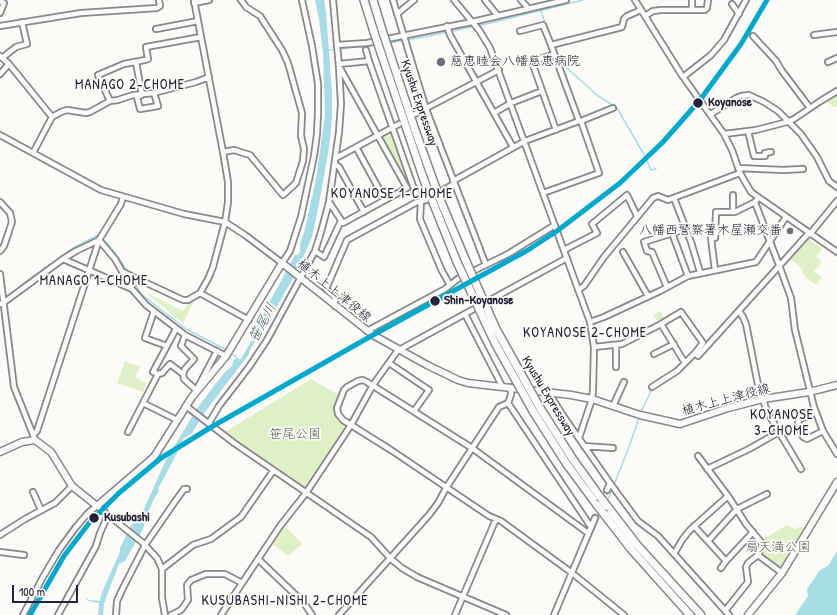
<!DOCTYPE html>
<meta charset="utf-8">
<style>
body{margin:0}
#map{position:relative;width:837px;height:615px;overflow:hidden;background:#fcfbf8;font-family:"Patrick Hand",sans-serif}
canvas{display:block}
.scale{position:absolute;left:12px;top:585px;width:66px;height:18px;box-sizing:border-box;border:2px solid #22223b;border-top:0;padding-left:5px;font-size:12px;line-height:14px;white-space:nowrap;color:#22223b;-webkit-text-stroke:3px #fdfcf7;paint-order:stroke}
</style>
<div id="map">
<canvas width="837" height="615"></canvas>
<div class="scale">100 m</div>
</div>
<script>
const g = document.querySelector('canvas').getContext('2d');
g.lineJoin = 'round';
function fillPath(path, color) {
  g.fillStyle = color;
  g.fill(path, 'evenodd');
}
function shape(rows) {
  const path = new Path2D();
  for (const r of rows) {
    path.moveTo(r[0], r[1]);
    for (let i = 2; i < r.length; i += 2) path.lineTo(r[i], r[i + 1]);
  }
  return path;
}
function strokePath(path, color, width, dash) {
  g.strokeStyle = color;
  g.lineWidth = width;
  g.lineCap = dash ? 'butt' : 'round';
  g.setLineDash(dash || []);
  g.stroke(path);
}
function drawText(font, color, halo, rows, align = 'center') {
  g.font = font + ' "Patrick Hand","Klee One",sans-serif';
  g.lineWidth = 3.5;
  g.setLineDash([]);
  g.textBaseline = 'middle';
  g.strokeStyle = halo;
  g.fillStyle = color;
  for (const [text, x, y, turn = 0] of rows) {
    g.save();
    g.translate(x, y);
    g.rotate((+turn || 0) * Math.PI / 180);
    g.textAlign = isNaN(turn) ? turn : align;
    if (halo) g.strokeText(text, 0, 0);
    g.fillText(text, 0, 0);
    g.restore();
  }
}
const green = shape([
 [837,93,837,107,832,106,826,100],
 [391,130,407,176,403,178,380,137],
 [806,237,822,249,816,257,821,261,821,263,814,272,822,277,816,285,805,277,801,268,789,257],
 [145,292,183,311,189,302,195,299,183,323],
 [660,311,665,320,659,323,653,315],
 [125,361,140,367,135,377,147,383,143,392,117,383],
 [311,379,339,395,334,406,334,411,341,421,347,425,305,489,236,441,225,432],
 [787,525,795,529,801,526,805,529,782,570,765,558,761,551,764,543,764,539],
 [285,526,302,544,288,556,273,544]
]);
const water = shape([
 [315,0,324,0,326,12,332,93,332,118,329,148,319,204,312,237,299,267,260,337,256,340,250,350,249,354,205,412,192,433,183,439,178,451,158,489,159,491,154,499,147,515,143,529,125,561,119,564,107,595,104,604,103,615,98,615,99,603,88,601,84,597,89,600,100,601,102,592,120,552,120,548,130,527,143,511,166,460,186,427,198,407,217,382,225,372,232,366,234,359,241,359,253,338,255,331,255,329,295,255,298,255,300,251,300,244,305,229,316,179,325,115,323,53,319,19],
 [837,551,837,615,795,615,808,596,807,589,820,570,828,566]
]);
const stream = shape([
 [541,10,545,24],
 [388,43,424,37,486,24,583,0],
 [329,50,376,45],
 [559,61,597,95,617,108,643,153,651,170,656,169],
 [823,214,837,198],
 [779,262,803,236],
 [131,277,141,294,186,329,227,350],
 [0,300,6,298,24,283,73,248,98,235,107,243,115,253,128,272],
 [702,347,776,265],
 [230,352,239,360],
 [682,369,688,363],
 [641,412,652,389],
 [614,485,630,444,639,418],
 [607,502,612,489],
 [575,573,601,514],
 [557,615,573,577]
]);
const minorTunnel = shape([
 [595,518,607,490]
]);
const minor = shape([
 [393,0,426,109,486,265],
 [454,0,479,30,490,48,590,322,594,347,593,390,592,399,579,438],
 [485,0,498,16],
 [521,0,528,8],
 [635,0,681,74,724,134,732,150,740,173,751,192,837,252],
 [692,0,692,10],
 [0,1,4,3,0,13],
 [194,3,209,0],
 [732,4,739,14],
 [397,14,414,0],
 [645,16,653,11,661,10,705,10,707,8,708,0],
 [0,26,81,13,157,8,160,6,159,0],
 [447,26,450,35,513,147],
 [156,29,198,21],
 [520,31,543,25,551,45],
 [814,35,837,32],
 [753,36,776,61,782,71,810,108],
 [337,45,367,43,472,22,566,0],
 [366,50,369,61],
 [554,54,532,62,556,130],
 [0,56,9,64,52,117],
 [2,58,16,47,27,44,22,22],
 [136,62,142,95,137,97,140,109,158,106,154,93],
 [828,62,837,58],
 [339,64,369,61,413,186,418,196],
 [0,74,9,64],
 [683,77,711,55,724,40,746,0],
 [110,101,98,75,124,64,145,60,148,59,146,47,201,37],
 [494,113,511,103,542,91],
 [415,114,499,70],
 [711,114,736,98,741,96,749,95,764,102,778,111,801,134,817,157,829,181,837,187],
 [581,121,613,108],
 [748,131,754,156,765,156,765,153,771,152],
 [724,134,756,130,787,122,794,119,819,102,837,91],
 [0,135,101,190,184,214,225,222,245,235,282,263,290,251,301,217,314,156,317,134,318,112,318,84,312,46,302,0],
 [356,147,385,200],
 [223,152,234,150,250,155,283,195,296,183,303,161,304,149,301,136,302,113,288,63,282,50,260,16,246,7,241,0],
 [33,153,52,117,61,112,67,110,86,113,90,112,110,101,118,100,133,95,154,93,196,82,209,77],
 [336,158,399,124],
 [335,164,339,167,364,212],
 [738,168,783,170,803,169],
 [453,181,525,141,579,121],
 [443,190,454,184],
 [543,193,599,173,581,121,579,121,551,45,622,27,624,19,627,16,641,10],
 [733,195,733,212],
 [674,198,691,242,700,272],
 [758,198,755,202,756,205,779,265,791,298,795,330,814,407,823,431,837,454],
 [421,201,420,219,442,271,450,285],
 [0,202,10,213,12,222,4,246,0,251],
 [329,202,341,220,340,223,343,223,407,188,340,68],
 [672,233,688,276],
 [810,234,837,201],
 [564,250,597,233,592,224,627,195,637,216],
 [315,251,324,257,340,223],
 [623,252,648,296],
 [63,259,132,289],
 [715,270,711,238,715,238,716,212,735,212,755,202],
 [123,272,183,300,188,300,200,293,208,279,213,267,225,222,228,202,228,182,223,152,194,0],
 [0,274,14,387,34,437],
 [667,287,652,252,647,251,644,242,686,229],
 [578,290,584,286,604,257,653,198,658,196,668,200,740,173],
 [200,293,249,320],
 [0,304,3,303,63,259,76,251,99,240,115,259,132,289,146,305,185,335,226,356],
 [335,306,335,297,326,289,347,240,417,202,426,200],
 [154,311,145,338,167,346],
 [739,311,743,317,746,324,761,400],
 [465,314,502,386],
 [590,322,604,317,660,291,688,276,756,262,786,217],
 [661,324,681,312,703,343,695,353],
 [367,331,445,289,459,278,508,254,555,225],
 [616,345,616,367],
 [594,347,622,344,661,324,685,363,695,353,698,356,809,233],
 [399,350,567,258],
 [654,354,674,344],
 [389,363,429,390,414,411],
 [158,374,162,373,170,364,183,374,184,379,196,390],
 [183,374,185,369,194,359,181,346,185,335],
 [198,387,217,351],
 [652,387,677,371,685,363],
 [549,393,564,417,610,483,638,521,658,536,729,615],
 [763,399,766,409,772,420,801,469],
 [143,403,177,420],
 [508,403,591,527],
 [186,406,234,443,371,537,390,558,402,568,417,577,506,615],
 [613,406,624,382],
 [815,413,800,419,798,422,803,437,807,439,823,431],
 [209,423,219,406,249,367,267,340,315,251,321,232,329,202,339,132,341,104,339,67,333,0],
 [128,432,158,374,153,372,176,329],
 [33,435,37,431,99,240,121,204,123,197],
 [584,446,613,448],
 [698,456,728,496,746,524,761,542,762,545,758,555,748,563,746,567,748,582,725,611],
 [707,469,749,449,779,432],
 [607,490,610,483],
 [33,492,41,510],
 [694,526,726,561,753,532],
 [588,533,472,448,367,382,363,380,358,381,347,387,344,390,337,408,338,414,343,420,391,450,489,516,501,521,572,573,624,615],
 [0,535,25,519,55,503,72,486],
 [708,541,737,509,767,494],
 [0,552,24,555],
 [674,554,682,540,690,530,728,496],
 [758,555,782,573],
 [258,559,304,603,312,615],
 [721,568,726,561],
 [162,569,193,545,211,539,241,517,273,471],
 [23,615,43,577,59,550,76,527,88,513,97,506,143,543,157,558,162,569,162,598,165,615],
 [58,615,96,546,100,533,108,515],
 [116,615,117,601,122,590,145,545,174,503,184,489,187,489],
 [171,615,181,610,188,600,187,585,191,580,206,574,225,574,242,583],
 [221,615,280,526,306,493,351,425,373,385,398,350],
 [339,615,429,515,438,503,446,488,499,407,508,403,511,395,511,387],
 [455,615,496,519],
 [554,615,595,518]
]);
const major = shape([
 [0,452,22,442,35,440,51,452,72,486,97,506,154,457,192,397,226,356,282,263,373,335,427,365,458,380,468,383,571,395,592,399,640,415,680,424,728,408,763,399,809,392,837,385],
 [748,615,782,573,837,482]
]);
const highway = shape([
 [364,0,374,32],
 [373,0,382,30],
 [388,48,415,130,439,197,465,259],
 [380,50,424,180,457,262],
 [540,408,572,458,600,497],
 [533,411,566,463,597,505],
 [607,506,637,545,701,615],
 [604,514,631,549,690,615]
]);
const highwayBridge = shape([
 [382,30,388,48],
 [374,32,380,50],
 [465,259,496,329,540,408],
 [457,262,495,343,533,411],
 [600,497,607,506],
 [597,505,604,514]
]);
const rail1 = shape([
 [30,615,64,556,90,522,119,493,161,458,213,426,373,335,528,250,557,231,620,183,663,142,700,100,741,44,767,0]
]);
const markers = [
 [441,62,5,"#6e6e7d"],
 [698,103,5.5,"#22223b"],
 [790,231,4,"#6e6e7d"],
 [435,301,5.5,"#22223b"],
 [94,518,5.5,"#22223b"]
];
const poiNames = [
 ["慈恵睦会八幡慈恵病院",450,62],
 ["八幡西警察署木屋瀬交番",782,231,"right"]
];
const streetNames = [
 ["Kyushu Expressway",419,103,71],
 ["植木上上津役線",334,291,39],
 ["Kyushu Expressway",548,396,59],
 ["植木上上津役線",726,400,-15]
];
const stopNames = [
 ["Koyanose",708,103],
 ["Shin-Koyanose",444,301],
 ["Kusubashi",104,518]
];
const parkNames = [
 ["笹尾公園",295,435],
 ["扇天満公園",778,548]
];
const neighbourhoodNames = [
 ["MANAGO 2-CHOME",130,85],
 ["KOYANOSE 1-CHOME",392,194],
 ["MANAGO 1-CHOME",94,281],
 ["KOYANOSE 2-CHOME",585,333],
 ["KOYANOSE",782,415],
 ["3-CHOME",782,431],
 ["KUSUBASHI-NISHI 2-CHOME",285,601]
];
const waterNames = [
 ["笹尾川",263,323,-62]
];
fillPath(green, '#e0f0c6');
fillPath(water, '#a5dce5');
strokePath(stream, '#a5dce5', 1.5);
strokePath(minorTunnel, '#d0d0d2', 4.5, [4.5, 2]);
strokePath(minor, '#88888c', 8);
strokePath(major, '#88888c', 9);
strokePath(highway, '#88888c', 10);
strokePath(minor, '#fbfbf9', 4.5);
strokePath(major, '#fbfbf9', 6);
strokePath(highway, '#fbfbf9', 7);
strokePath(highwayBridge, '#88888c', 10, []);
strokePath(highwayBridge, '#fbfbf9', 7);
strokePath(rail1, '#00a9ce', 5);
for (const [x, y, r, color] of markers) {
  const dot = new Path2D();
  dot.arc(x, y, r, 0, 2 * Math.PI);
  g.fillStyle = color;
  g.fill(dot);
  strokePath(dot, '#fdfcf7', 1.5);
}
drawText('13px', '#22223b', '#fdfcf7', poiNames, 'left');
drawText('13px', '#22223b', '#fdfcf7', streetNames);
drawText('bold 13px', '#22223b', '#fdfcf7', stopNames, 'left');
drawText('13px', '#545d59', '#fdfcf7', parkNames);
g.letterSpacing = '1px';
drawText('14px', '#22223b', '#fdfcf7', neighbourhoodNames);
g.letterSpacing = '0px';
drawText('italic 14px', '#435f74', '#fdfcf7', waterNames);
</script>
